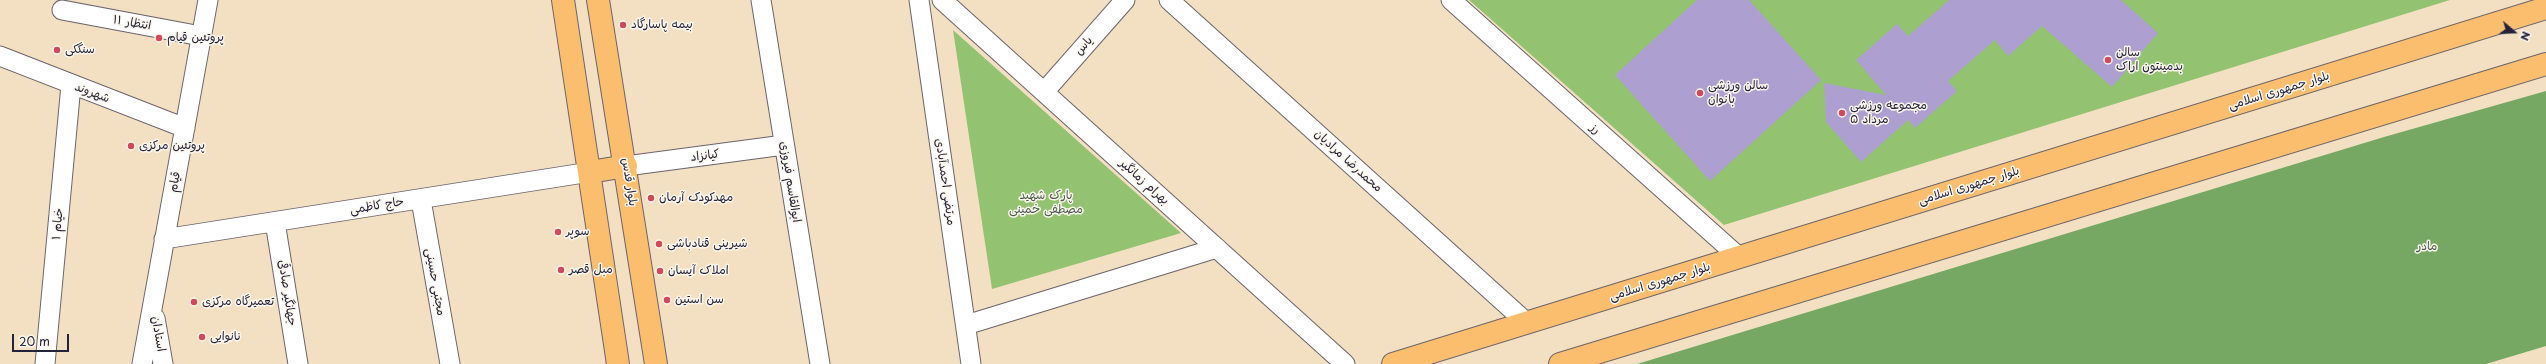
<!DOCTYPE html>
<meta charset="utf-8">
<style>
body{margin:0}
#map{position:relative;width:2546px;height:364px;overflow:hidden;background:#f3e0c3;font-family:"Playpen Sans",sans-serif}
canvas{display:block}
.north{position:absolute;left:2494px;top:12px;width:40px;height:40px;-webkit-text-stroke:3px #fbf7ec;paint-order:stroke;rotate:109deg;font-size:11px;font-weight:700;line-height:16px;text-align:center;color:#22223b}
.north::after{content:'';display:block;margin:auto;width:14px;height:18px;background:#22223b;clip-path:polygon(50% 0,100% 100%,50% 72%,0 100%)}
.scale{position:absolute;left:12px;top:334px;width:57px;height:18px;box-sizing:border-box;border:2px solid #22223b;border-top:0;padding-left:5px;font-size:12px;line-height:14px;white-space:nowrap;color:#22223b;-webkit-text-stroke:3px #fbf7ec;paint-order:stroke}
</style>
<div id="map">
<canvas width="2546" height="364"></canvas>
<div class="north">N</div>
<div class="scale">20 m</div>
</div>
<script>
const g = document.querySelector('canvas').getContext('2d');
g.lineJoin = 'round';
function fillPath(path, color) {
  g.fillStyle = color;
  g.fill(path, 'evenodd');
}
function shape(rows) {
  const path = new Path2D();
  for (const r of rows) {
    path.moveTo(r[0], r[1]);
    for (let i = 2; i < r.length; i += 2) path.lineTo(r[i], r[i + 1]);
  }
  return path;
}
function strokePath(path, color, width, dash) {
  g.strokeStyle = color;
  g.lineWidth = width;
  g.lineCap = dash ? 'butt' : 'round';
  g.setLineDash(dash || []);
  g.stroke(path);
}
function drawText(font, color, halo, rows, align = 'center') {
  g.font = font + ' "Playpen Sans","Playpen Sans Arabic",sans-serif';
  g.lineWidth = 3;
  g.setLineDash([]);
  g.textBaseline = 'middle';
  g.strokeStyle = halo;
  g.fillStyle = color;
  for (const [text, x, y, turn = 0] of rows) {
    g.save();
    g.translate(x, y);
    g.rotate((+turn || 0) * Math.PI / 180);
    g.textAlign = isNaN(turn) ? turn : align;
    if (halo) g.strokeText(text, 0, 0);
    g.fillText(text, 0, 0);
    g.restore();
  }
}
const green = shape([
 [1469,0,2450,0,1724,225],
 [953,30,1181,233,992,289]
]);
const forest = shape([
 [2546,91,2546,346,2486,364,1637,364,2384,137]
]);
const building = shape([
 [1697,0,1749,0,1821,80,1710,181,1615,75],
 [1949,0,2121,0,2158,33,2112,87,2042,26,2008,56,1995,40,1948,81,1957,91,1915,128,1908,120,1861,162,1826,122,1824,83,1886,95,1856,60,1897,24,1908,36]
]);
const minor = shape([
 [761,0,820,364],
 [919,0,971,364],
 [942,0,1345,364],
 [1169,0,1527,323],
 [1451,0,1739,257],
 [62,10,201,36],
 [0,56,185,128],
 [1044,92,1125,0],
 [626,166,784,145],
 [421,200,450,364],
 [275,222,298,364],
 [164,239,590,172],
 [155,318,163,364],
 [966,325,1217,248],
 [45,364,71,85],
 [142,364,208,0]
]);
const major = shape([
 [563,0,618,364],
 [598,0,656,364],
 [590,172,626,166],
 [1393,364,2546,8],
 [1560,364,2546,64]
]);
const markers = [
 [623,25,4,"#d1495b"],
 [159,38,4,"#d1495b"],
 [57,50,4,"#d1495b"],
 [2108,60,4,"#d1495b"],
 [1700,93,4,"#d1495b"],
 [1842,113,4,"#d1495b"],
 [131,146,4,"#d1495b"],
 [651,198,4,"#d1495b"],
 [558,232,4,"#d1495b"],
 [659,244,4,"#d1495b"],
 [561,270,4,"#d1495b"],
 [660,271,4,"#d1495b"],
 [667,300,4,"#d1495b"],
 [194,302,4,"#d1495b"],
 [202,337,4,"#d1495b"]
];
const streetNames = [
 ["انتظار ۱۱",132,23,10],
 ["یاس",1084,46,-49],
 ["بلوار جمهوری اسلامی",2279,91,-17],
 ["شهروند",92,93,21],
 ["رز",1595,129,42],
 ["کیانزاد",705,156,-7],
 ["محمدرضا مرادیان",1348,161,42],
 ["قیام",175,182,-80],
 ["بلوار قدس",629,182,81],
 ["ابوالقاسم فیروزی",790,182,81],
 ["مرتضی احمدآبادی",945,182,82],
 ["بهرام زمانگیر",1144,182,42],
 ["بلوار جمهوری اسلامی",1969,186,-17],
 ["حاج کاظمی",377,206,-9],
 ["خیام ۱",58,224,-85],
 ["مجتبی حسینی",435,282,80],
 ["بلوار جمهوری اسلامی",1660,282,-17],
 ["جهانگیر صادقی",287,293,81],
 ["استادان",158,334,80]
];
const poiNames = [
 ["بیمه پاسارگاد",631,25],
 ["پروتئین قیام",167,38],
 ["سنگکی",65,50],
 ["سالن",2116,53],
 ["بدمینتون اراک",2116,67],
 ["سالن ورزشی",1708,86],
 ["بانوان",1708,100],
 ["مجموعه ورزشی",1850,106],
 ["۵ مرداد",1850,120],
 ["پروتئین مرکزی",139,146],
 ["مهدکودک آرمان",659,198],
 ["سوپر",566,232],
 ["شیرینی قنادباشی",667,244],
 ["مبل قصر",569,270],
 ["املاک آیسان",668,271],
 ["سن استین",675,300],
 ["تعمیرگاه مرکزی",202,302],
 ["نانوایی",210,337]
];
const parkNames = [
 ["پارک شهید",1046,196],
 ["مصطفی خمینی",1046,210],
 ["مادر",2427,247]
];
fillPath(green, '#93c271');
fillPath(forest, '#76a863');
fillPath(building, '#ada0d0');
strokePath(minor, '#6b646b', 21);
strokePath(major, '#6b646b', 24);
strokePath(minor, '#fff', 19);
strokePath(major, '#fabe6e', 22);
for (const [x, y, r, color] of markers) {
  const dot = new Path2D();
  dot.arc(x, y, r, 0, 2 * Math.PI);
  g.fillStyle = color;
  g.fill(dot);
  strokePath(dot, '#fbf7ec', 1.5);
}
drawText('12px', '#22223b', '#fbf7ec', streetNames);
drawText('12px', '#22223b', '#fbf7ec', poiNames, 'left');
drawText('12px', '#4a5a4e', '#fbf7ec', parkNames);
</script>
